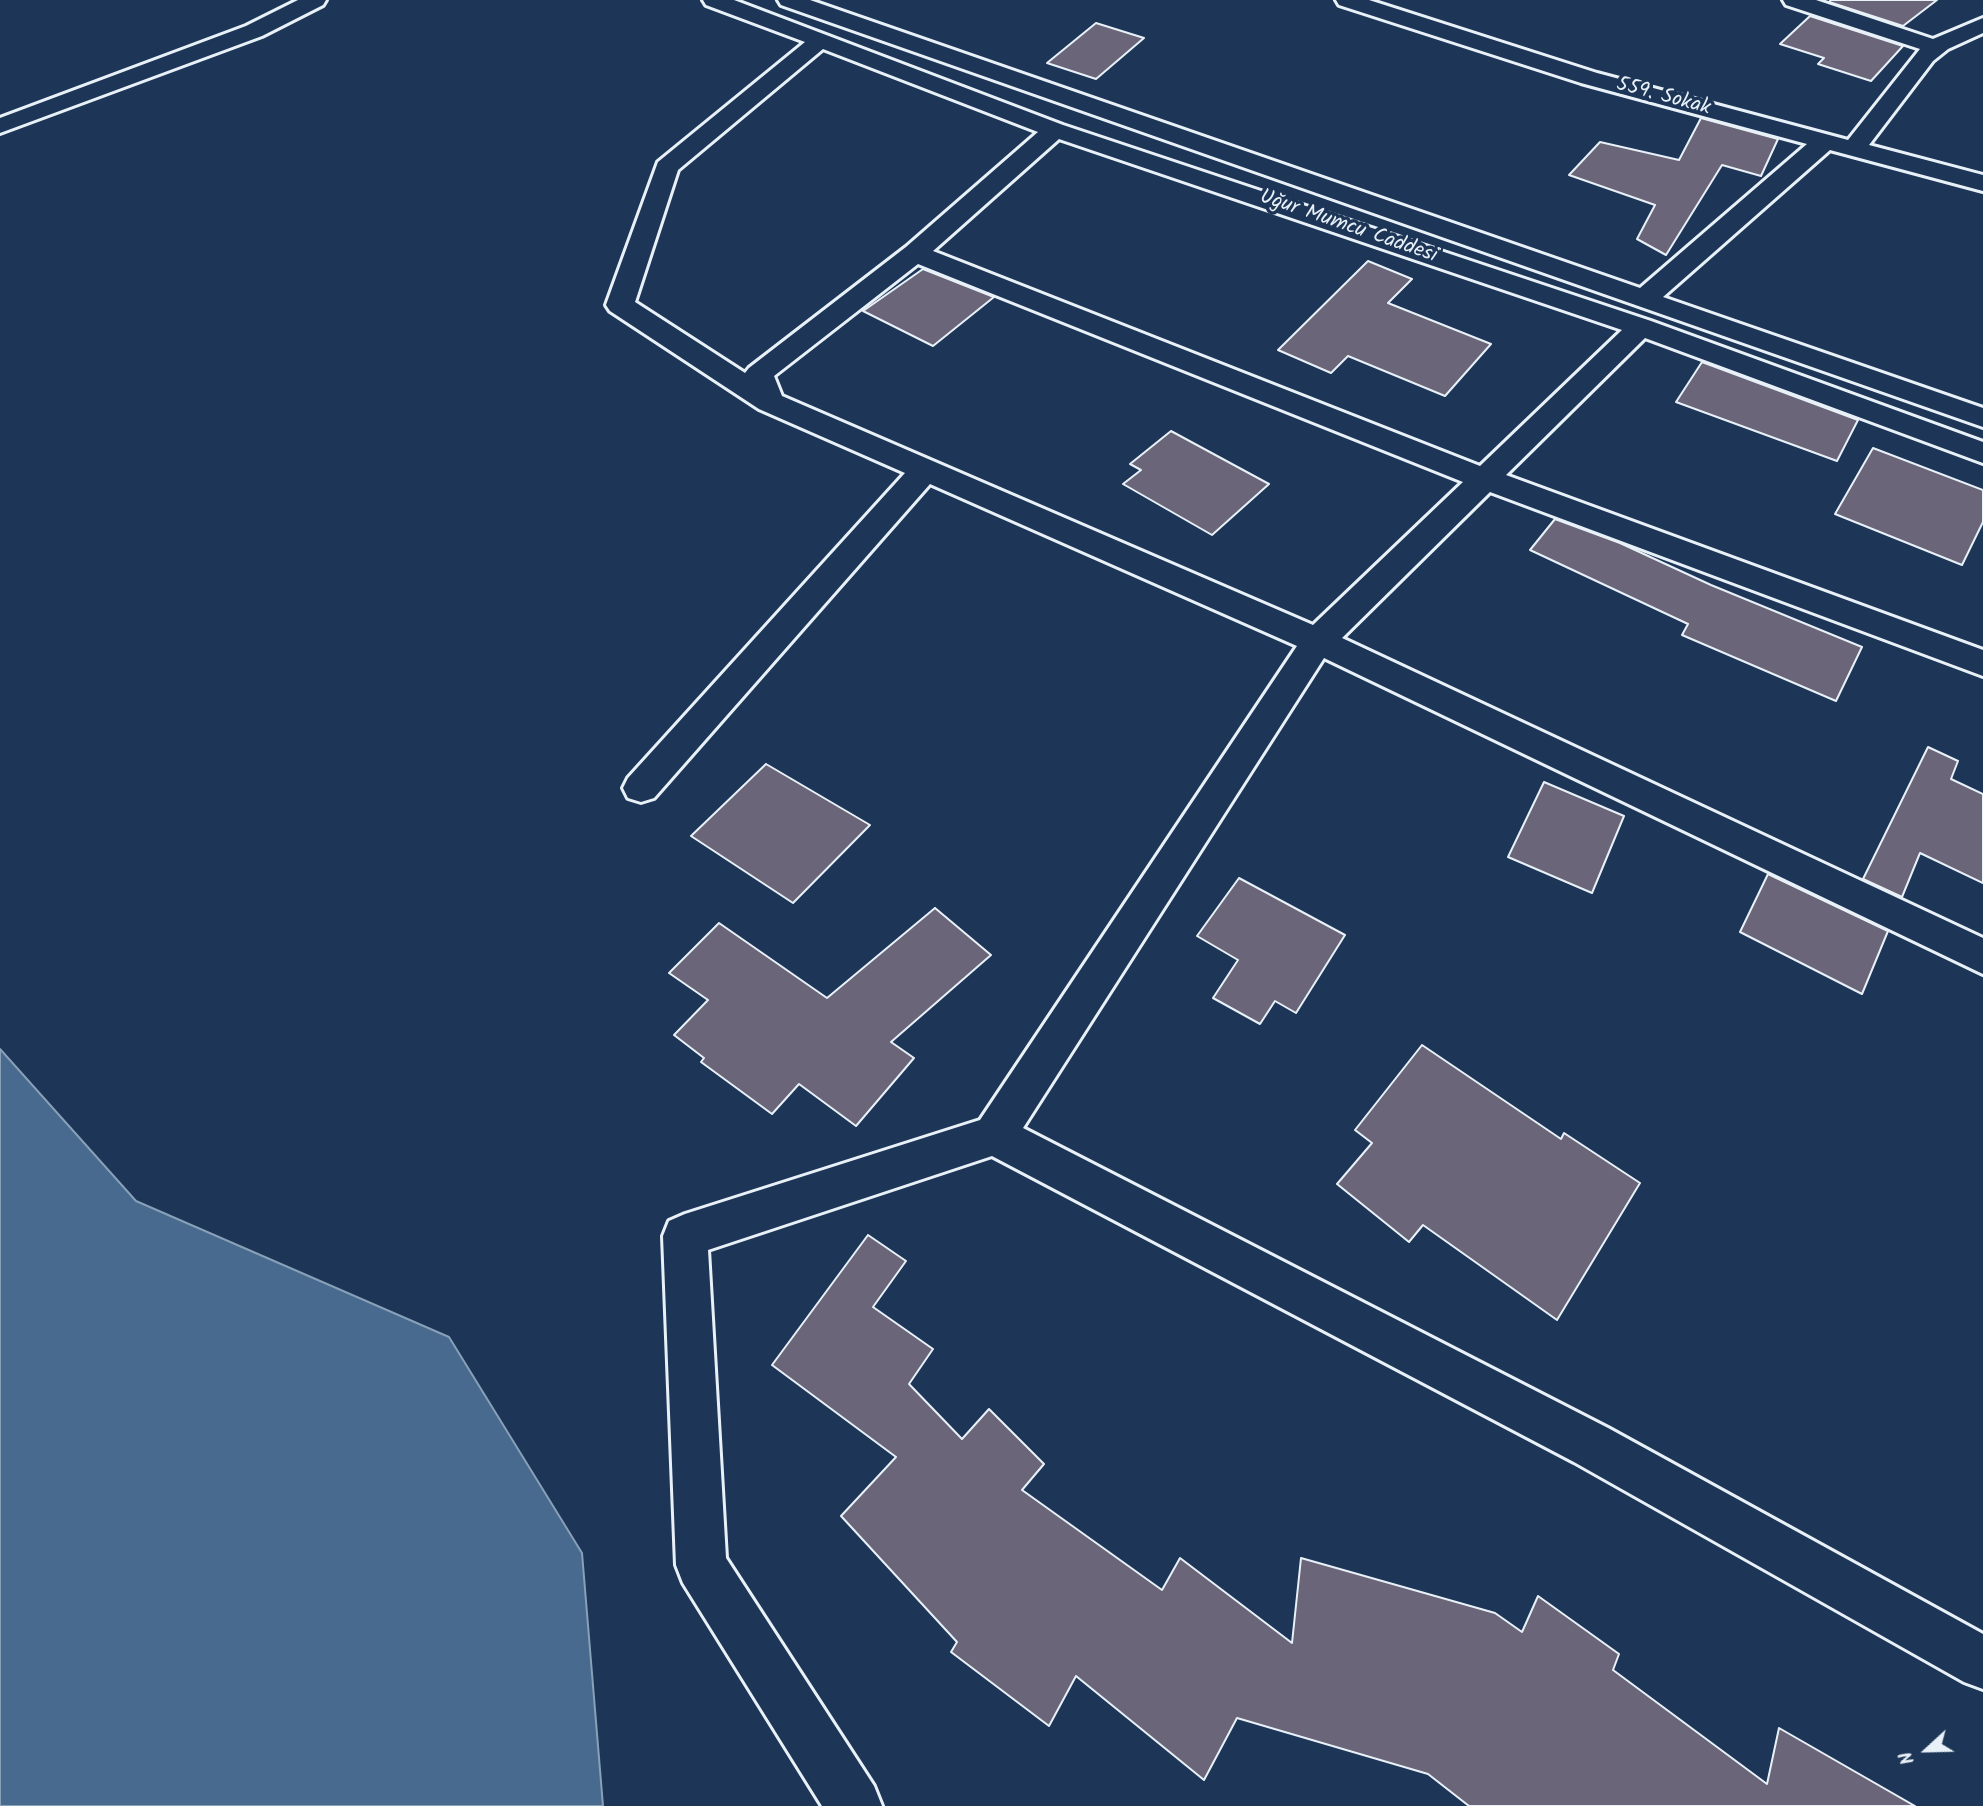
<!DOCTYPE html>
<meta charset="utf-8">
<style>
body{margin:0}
#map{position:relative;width:1983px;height:1806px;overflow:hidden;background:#1d3557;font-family:Kalam,sans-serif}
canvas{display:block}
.north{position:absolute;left:1892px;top:1715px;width:70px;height:70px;-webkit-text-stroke:5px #1d3557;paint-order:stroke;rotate:248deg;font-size:19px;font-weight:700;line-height:28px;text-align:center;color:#e8f1f8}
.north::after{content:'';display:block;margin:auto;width:24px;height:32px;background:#e8f1f8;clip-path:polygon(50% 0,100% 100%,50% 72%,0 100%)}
</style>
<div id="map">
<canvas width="1983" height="1806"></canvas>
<div class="north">N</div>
</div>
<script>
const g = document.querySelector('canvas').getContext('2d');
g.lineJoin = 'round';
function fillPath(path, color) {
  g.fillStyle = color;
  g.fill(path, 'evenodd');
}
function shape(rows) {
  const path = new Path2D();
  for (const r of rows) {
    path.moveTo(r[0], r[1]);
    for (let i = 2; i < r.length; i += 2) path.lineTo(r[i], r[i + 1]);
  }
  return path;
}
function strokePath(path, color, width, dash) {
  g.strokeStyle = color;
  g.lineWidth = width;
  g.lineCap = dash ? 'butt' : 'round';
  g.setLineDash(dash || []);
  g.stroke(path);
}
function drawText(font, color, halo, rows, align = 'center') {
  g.font = font + ' Kalam,sans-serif';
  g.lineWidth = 7;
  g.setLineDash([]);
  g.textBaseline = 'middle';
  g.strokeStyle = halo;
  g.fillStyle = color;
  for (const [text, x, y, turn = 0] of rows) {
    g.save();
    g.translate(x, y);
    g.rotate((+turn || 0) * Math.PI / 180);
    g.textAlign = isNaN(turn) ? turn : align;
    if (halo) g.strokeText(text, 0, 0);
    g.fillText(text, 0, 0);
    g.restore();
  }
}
const water = shape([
 [0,1049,136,1201,449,1337,582,1553,603,1806,0,1806,0,1049]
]);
const building = shape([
 [1831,0,1937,0,1903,26,1829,2,1831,0],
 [1810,16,1903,46,1871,81,1818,64,1824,58,1780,44,1810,16],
 [1096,23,1144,38,1096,79,1047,63,1096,23],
 [1701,118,1778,139,1761,176,1722,165,1666,255,1637,239,1655,205,1569,175,1600,142,1679,160,1701,118],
 [1368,261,1412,279,1388,303,1491,344,1445,396,1348,356,1331,373,1278,350,1368,261],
 [923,269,994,297,933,346,863,311,923,269],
 [1702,362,1858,420,1837,461,1676,402,1702,362],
 [1171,431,1269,484,1212,535,1123,484,1141,470,1130,464,1171,431],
 [1873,448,1983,490,1983,522,1962,565,1835,514,1873,448],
 [1555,519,1620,543,1711,585,1862,647,1836,701,1682,635,1688,624,1530,550,1555,519],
 [1928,747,1958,761,1951,779,1983,794,1983,883,1920,853,1902,897,1863,879,1928,747],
 [766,764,870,825,793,903,691,836,766,764],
 [1544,782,1624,816,1592,893,1508,857,1544,782],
 [1768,874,1888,931,1862,994,1740,932,1768,874],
 [1239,878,1345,935,1296,1013,1275,1001,1260,1024,1213,998,1238,960,1197,936,1239,878],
 [935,908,991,955,891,1042,914,1058,856,1126,799,1084,772,1114,701,1062,704,1058,674,1035,708,1000,669,973,719,923,827,998,935,908],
 [1422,1045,1561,1139,1564,1133,1640,1183,1557,1320,1423,1225,1409,1242,1337,1184,1372,1143,1355,1130,1422,1045],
 [868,1235,906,1261,873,1307,933,1349,909,1384,962,1439,989,1409,1044,1464,1022,1490,1162,1590,1180,1558,1292,1643,1301,1558,1495,1613,1522,1632,1538,1596,1619,1654,1613,1670,1767,1784,1779,1728,1915,1806,1469,1806,1428,1774,1237,1718,1204,1780,1076,1676,1049,1726,951,1652,957,1642,841,1516,896,1457,772,1365,868,1235]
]);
const minor = shape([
 [298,0,326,0,323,5,262,36,0,133,0,118,246,26,298,0],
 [703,0,734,0,1063,125,1651,321,1983,442,1983,463,1645,338,1506,475,1983,650,1983,676,1490,492,1342,638,1983,938,1983,974,1324,658,1023,1128,1608,1428,1983,1634,1983,1689,1964,1682,1574,1462,992,1156,708,1250,726,1558,874,1786,882,1806,822,1806,683,1583,676,1565,663,1236,669,1221,685,1214,980,1120,1297,646,930,484,654,798,641,802,628,798,623,788,628,778,905,473,759,409,610,311,606,305,658,162,805,42,706,5,703,0],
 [823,49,1038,132,906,247,749,368,745,373,635,302,678,170,823,49],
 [1059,139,1622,330,1480,466,933,251,1059,139],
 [918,264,1463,482,1313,625,782,396,774,376,918,264],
 [778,0,810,0,1640,288,1807,144,1581,83,1339,5,1336,0,1369,0,1597,73,1848,140,1920,49,1786,5,1783,0,1816,0,1933,39,1983,18,1983,33,1948,49,1933,61,1869,145,1983,175,1983,191,1830,150,1663,297,1983,408,1983,427,781,5,778,0]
]);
const farStreetnames = [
 ["559. Sokak",1663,98,15],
 ["Uğur Mumcu Caddesi",1348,228,19]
];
fillPath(water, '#486a8e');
strokePath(water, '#88a0b8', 2);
fillPath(building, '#6a6578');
strokePath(building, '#e8f1f8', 2);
strokePath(minor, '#e8f1f8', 6);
fillPath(minor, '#1d3557');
drawText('21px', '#e8f1f8', '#1d3557', farStreetnames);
</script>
